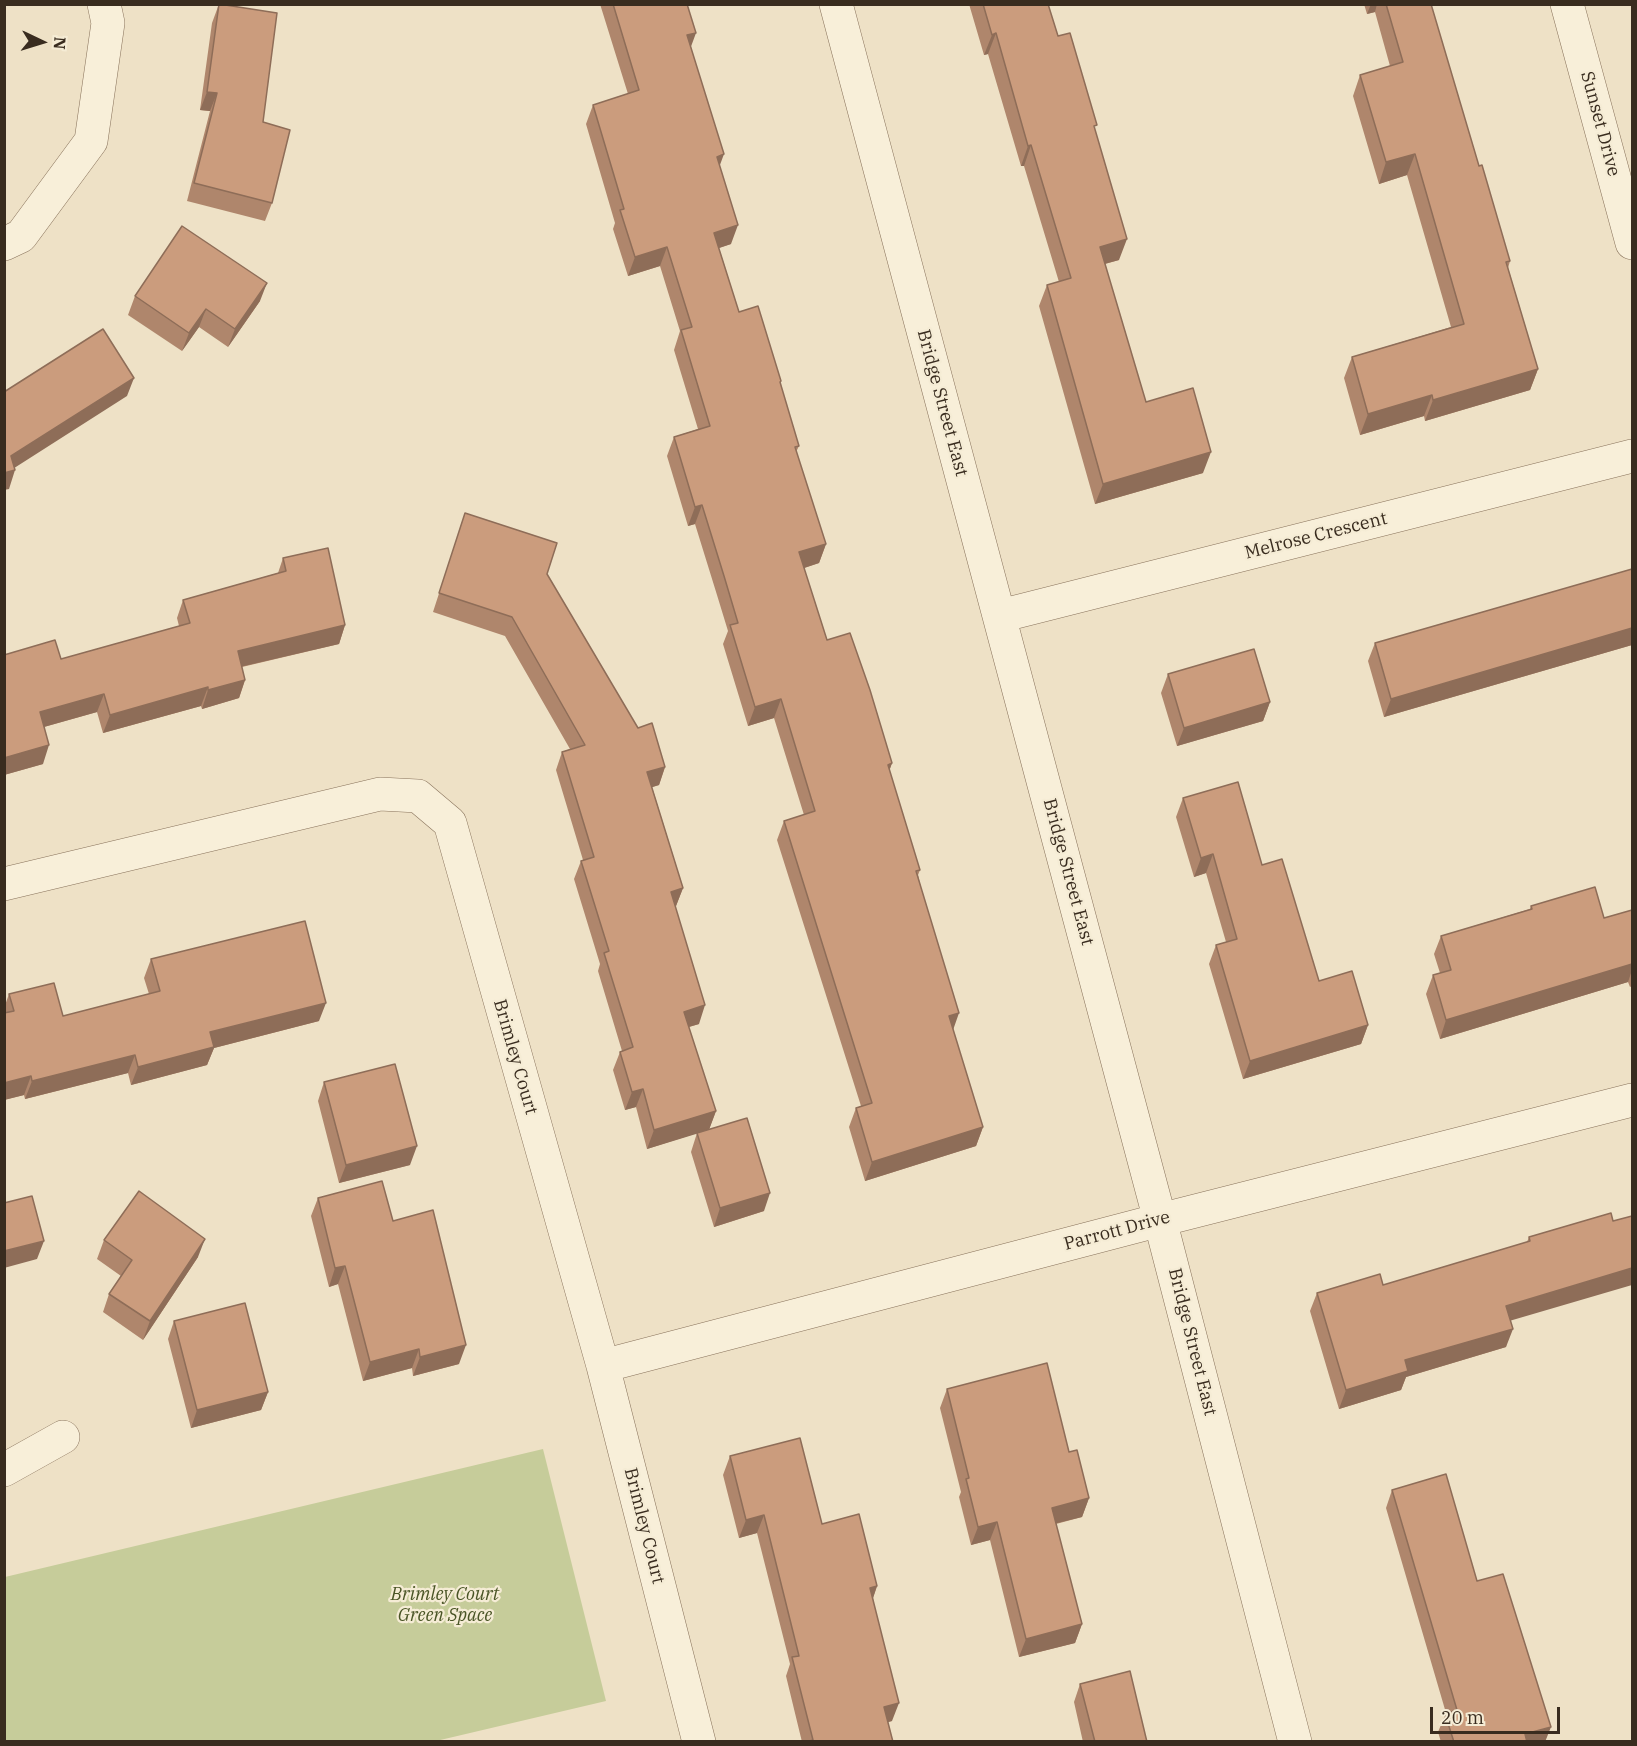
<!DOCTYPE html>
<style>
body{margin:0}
#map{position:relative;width:1637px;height:1746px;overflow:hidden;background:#eee1c6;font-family:"IBM Plex Serif",serif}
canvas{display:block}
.frame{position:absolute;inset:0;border:6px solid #392c1f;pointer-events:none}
.north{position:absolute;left:12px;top:12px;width:60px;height:60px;-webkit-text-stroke:4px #f5ecd5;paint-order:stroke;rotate:94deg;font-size:16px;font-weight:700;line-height:24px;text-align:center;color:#392c1f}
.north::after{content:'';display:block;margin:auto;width:21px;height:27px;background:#392c1f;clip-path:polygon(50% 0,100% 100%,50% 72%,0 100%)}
.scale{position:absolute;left:1430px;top:1707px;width:130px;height:27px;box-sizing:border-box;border:3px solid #392c1f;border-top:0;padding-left:8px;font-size:18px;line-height:21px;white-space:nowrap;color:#392c1f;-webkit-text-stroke:4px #f5ecd5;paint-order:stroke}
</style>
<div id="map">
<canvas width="1637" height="1746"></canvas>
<div class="frame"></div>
<div class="north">N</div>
<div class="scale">20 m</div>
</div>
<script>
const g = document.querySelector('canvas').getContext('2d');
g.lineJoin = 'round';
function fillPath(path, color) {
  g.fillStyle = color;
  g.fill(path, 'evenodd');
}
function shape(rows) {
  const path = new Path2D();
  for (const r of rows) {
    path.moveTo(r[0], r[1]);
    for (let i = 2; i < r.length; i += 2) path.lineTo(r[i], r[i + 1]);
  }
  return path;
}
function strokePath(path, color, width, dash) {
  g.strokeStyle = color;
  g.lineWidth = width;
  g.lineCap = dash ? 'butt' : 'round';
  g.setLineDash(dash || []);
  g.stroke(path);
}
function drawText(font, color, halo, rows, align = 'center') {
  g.font = font + ' "IBM Plex Serif",serif';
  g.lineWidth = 4.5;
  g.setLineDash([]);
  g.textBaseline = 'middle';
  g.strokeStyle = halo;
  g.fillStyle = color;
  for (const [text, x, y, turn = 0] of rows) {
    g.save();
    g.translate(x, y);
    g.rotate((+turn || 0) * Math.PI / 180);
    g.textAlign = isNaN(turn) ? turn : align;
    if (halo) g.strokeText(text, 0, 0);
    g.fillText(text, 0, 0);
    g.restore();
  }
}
const green = shape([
 [543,1449,606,1701,436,1741,5,1741,5,1577]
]);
const minor = shape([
 [836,4,1160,1220,1295,1742],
 [1567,4,1632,243],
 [4,244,21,236,91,141,108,23,104,4],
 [1000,616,1632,456],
 [4,884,380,794,418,796,450,823,603,1366,699,1742],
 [603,1366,1160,1220,1632,1100],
 [4,1470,63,1437]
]);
const wall = shape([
 [219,4,263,122,272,203,265,221,187,201,210,111,200,110,212,23],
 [600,4,687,4,691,47,720,166,731,244,719,248,739,312,781,381,780,384,799,446,796,452,826,544,819,563,804,568,827,640,892,763,889,771,920,870,918,875,953,1030,983,1127,976,1146,865,1181,849,1127,856,1108,861,1106,777,840,784,821,804,815,774,718,748,726,723,644,728,631,717,595,695,524,688,526,667,456,674,437,698,429,674,350,680,331,660,266,628,276,613,229,615,223,586,124,593,105,628,94],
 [969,4,1048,4,1058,36,1095,130,1119,260,1105,264,1146,402,1203,473,1095,504,1039,306,1047,285,1059,282,1024,166,1021,166,988,54,984,55],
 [1364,4,1431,4,1479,166,1510,261,1508,268,1538,369,1530,390,1425,421,1424,416,1360,435,1344,378,1352,357,1451,327,1407,175,1379,184,1353,96,1360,75,1390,66,1375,12,1367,14],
 [135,296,260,301,228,347,199,327,182,351,128,315],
 [465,513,547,574,638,728,665,767,659,785,652,787,683,888,676,906,675,907,699,1024,689,1027,716,1111,709,1129,764,1211,714,1227,691,1152,697,1133,647,1149,636,1107,625,1110,613,1070,620,1052,622,1051,598,971,600,964,574,879,581,861,583,860,556,770,562,752,570,749,505,636,433,612],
 [283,558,345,625,339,644,242,667,245,680,239,698,202,709,201,706,103,733,97,712,44,727,43,764,4,775,4,655,61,659,179,626,177,618,183,600,278,573],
 [1632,569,1632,645,1384,717,1368,661,1375,643],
 [1168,674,1270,702,1263,721,1177,746,1161,693],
 [1183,798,1262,865,1319,981,1368,1025,1361,1044,1243,1079,1209,964,1216,945,1226,942,1206,873,1194,877,1176,817],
 [1531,906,1604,918,1632,910,1632,986,1630,987,1628,982,1440,1039,1426,994,1433,975,1440,973,1434,954,1441,936,1530,909],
 [151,959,319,1021,214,1048,207,1065,131,1085,128,1073,25,1099,24,1095,4,1100,4,1008,9,994,63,1016,149,994,144,978],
 [324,1082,410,1165,339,1183,318,1101],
 [318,1198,393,1221,459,1364,413,1376,412,1368,363,1381,338,1284,329,1287,311,1216],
 [1611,1213,1510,1321,1506,1347,1406,1377,1401,1390,1339,1409,1310,1311,1317,1293,1383,1285,1527,1242,1529,1237],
 [104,1240,198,1257,143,1340,103,1312,109,1294,121,1276,97,1259],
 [174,1321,268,1392,261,1410,191,1428,168,1339],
 [947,1389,1069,1452,1089,1498,1082,1517,1056,1524,1082,1624,1075,1643,1019,1657,990,1540,971,1545,959,1497,961,1492,940,1408],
 [730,1456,822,1524,877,1586,873,1598,892,1721,888,1722,893,1742,802,1742,786,1676,790,1664,757,1533,739,1538,723,1475],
 [1392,1490,1477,1581,1545,1742,1441,1742,1438,1732,1446,1713,1386,1508],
 [1080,1684,1147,1742,1083,1742,1074,1702]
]);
const shadedWall = shape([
 [1371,4,1377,4,1375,12,1367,14],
 [696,33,689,52,687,35],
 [996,33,988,54,984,55,992,35],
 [207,92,217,93,210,111,200,110],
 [1031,145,1024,166,1021,166,1028,146],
 [724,154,717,173,717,157],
 [1415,154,1407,175,1379,184,1386,162],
 [738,225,731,244,707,252,714,233],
 [1127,239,1119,260,1093,267,1100,247],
 [667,247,660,266,628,276,635,257],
 [267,283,260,301,228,347,235,329],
 [206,309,199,327,182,351,189,333],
 [1538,369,1530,390,1425,421,1433,400],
 [134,378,127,396,8,472,15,470,9,489,4,490,4,473,11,456],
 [1432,395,1424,416,1360,435,1368,414],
 [1211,452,1203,473,1095,504,1103,484],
 [702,505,695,524,688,526,695,507],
 [826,544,819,563,792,572,799,552],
 [345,625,339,644,231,669,238,651],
 [1632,628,1632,645,1384,717,1391,699],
 [245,680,239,698,202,709,208,690],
 [208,687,201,706,103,733,110,715],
 [104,694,97,712,33,730,40,712],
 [781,699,774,718,748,726,755,707],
 [1270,702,1263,721,1177,746,1184,728],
 [49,745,43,764,4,775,4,758],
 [892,763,885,783,888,765],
 [665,767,659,785,640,791,647,772],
 [1213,854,1206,873,1194,877,1201,858],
 [683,888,676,906,664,910,671,892],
 [1632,964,1632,970,1628,982,1440,1039,1446,1020],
 [326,1003,319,1021,214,1048,207,1065,131,1085,138,1067,210,1032],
 [705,1005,699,1024,678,1030,684,1012],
 [959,1013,952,1033,949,1016],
 [1368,1025,1361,1044,1243,1079,1250,1061],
 [135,1055,128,1073,25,1099,32,1081],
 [31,1076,24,1095,4,1100,4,1083],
 [643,1089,636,1107,625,1110,632,1092],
 [716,1111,709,1130,647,1149,654,1130],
 [983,1127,976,1146,865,1181,872,1162],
 [417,1146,410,1165,339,1183,346,1165],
 [770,1193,764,1211,714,1227,720,1208],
 [205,1239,198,1257,143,1340,150,1321],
 [44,1241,37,1259,4,1268,4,1251],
 [345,1266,338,1284,329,1287,335,1268],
 [1632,1268,1632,1285,1499,1324,1506,1306],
 [1513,1329,1506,1347,1406,1377,1401,1390,1339,1409,1346,1390,1405,1360],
 [466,1345,459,1364,413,1376,420,1357],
 [419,1349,412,1368,363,1381,370,1362],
 [268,1392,261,1410,191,1428,197,1410],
 [1089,1498,1082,1517,1045,1526,1052,1508],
 [764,1515,757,1533,739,1538,746,1520],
 [997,1522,990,1540,971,1545,978,1527],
 [877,1586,871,1604,870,1588],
 [1082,1624,1075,1643,1019,1657,1026,1639],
 [899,1703,892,1721,877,1725,884,1707],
 [1551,1727,1545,1742,1523,1742,1525,1734]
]);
const building = shape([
 [219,4,277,13,263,122,290,130,272,203,194,183,217,93,207,92,219,4],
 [613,4,687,4,696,33,687,35,724,154,717,157,738,225,714,233,739,312,758,306,781,381,780,382,799,446,795,447,826,544,799,552,827,640,850,633,870,690,892,763,888,765,920,870,916,871,959,1013,949,1016,983,1127,872,1162,856,1108,872,1103,784,821,815,811,781,699,755,707,730,625,738,623,724,576,702,505,695,507,674,437,710,426,681,330,692,327,667,247,635,257,620,210,624,209,593,105,639,90,613,4],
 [983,4,1048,4,1058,36,1070,33,1097,125,1094,126,1127,239,1100,247,1146,402,1193,388,1211,452,1103,484,1047,285,1071,278,1031,145,1028,146,996,33,992,35,983,4],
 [1386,4,1431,4,1479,166,1482,165,1510,261,1506,262,1538,369,1433,400,1432,395,1368,414,1352,357,1464,324,1415,154,1386,162,1360,75,1403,62,1386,4],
 [182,226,267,283,235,329,206,309,189,333,135,296,182,226],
 [103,329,134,378,11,456,15,470,4,473,4,392,103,329],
 [465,513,557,543,547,574,638,728,652,723,665,767,647,772,683,888,671,892,705,1005,684,1012,716,1111,654,1130,643,1089,632,1092,620,1052,633,1047,604,953,609,951,581,861,594,857,562,752,585,745,512,617,439,593,465,513],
 [328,548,345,625,238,651,245,680,208,690,208,687,110,715,104,694,40,712,49,745,4,758,4,655,55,640,61,659,190,623,183,600,286,571,283,558,328,548],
 [1632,569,1632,628,1391,699,1375,643,1632,569],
 [1254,649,1270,702,1184,728,1168,674,1254,649],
 [1238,782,1262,865,1282,859,1319,981,1352,971,1368,1025,1250,1061,1216,945,1237,939,1213,854,1201,858,1183,798,1238,782],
 [1595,887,1604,918,1632,910,1632,964,1446,1020,1433,975,1451,970,1441,936,1532,909,1531,906,1595,887],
 [305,921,326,1003,210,1032,214,1047,138,1067,135,1055,32,1081,31,1076,4,1083,4,1013,14,1011,9,994,54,983,63,1016,160,991,151,959,305,921],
 [395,1064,417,1146,346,1165,324,1082,395,1064],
 [747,1118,770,1193,720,1208,697,1133,747,1118],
 [382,1181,393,1221,433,1210,466,1345,420,1357,419,1349,370,1362,345,1266,335,1268,318,1198,382,1181],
 [139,1191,205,1239,150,1321,109,1294,132,1260,104,1240,139,1191],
 [32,1196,44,1241,4,1251,4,1203,32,1196],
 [1611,1213,1613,1221,1632,1216,1632,1268,1506,1306,1513,1329,1405,1360,1408,1371,1346,1390,1317,1293,1380,1274,1383,1285,1530,1241,1529,1237,1611,1213],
 [245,1303,268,1392,197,1410,174,1321,245,1303],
 [1047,1363,1069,1452,1077,1450,1089,1498,1052,1508,1082,1624,1026,1639,997,1522,978,1527,966,1479,969,1478,947,1389,1047,1363],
 [800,1438,822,1524,859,1514,877,1586,870,1588,899,1703,884,1707,893,1742,806,1742,813,1740,792,1657,799,1656,764,1515,746,1520,730,1456,800,1438],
 [1446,1474,1477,1581,1503,1574,1551,1727,1525,1734,1527,1742,1454,1742,1445,1714,1457,1710,1392,1490,1446,1474],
 [1130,1671,1147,1742,1095,1742,1080,1684,1130,1671]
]);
const streetNames = [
 ["Sunset Drive",1600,124,75],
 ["Bridge Street East",942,403,75],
 ["Melrose Crescent",1316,536,-14],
 ["Bridge Street East",1068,872,75],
 ["Brimley Court",515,1057,74],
 ["Parrott Drive",1117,1231,-15],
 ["Bridge Street East",1192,1342,76],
 ["Brimley Court",644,1526,76]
];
const parkNames = [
 ["Brimley Court",445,1595],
 ["Green Space",445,1616]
];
fillPath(green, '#c6cc9a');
strokePath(minor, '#89735c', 34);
strokePath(minor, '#f8efd9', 33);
fillPath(wall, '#af866c');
fillPath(shadedWall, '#8e6d58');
fillPath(building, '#cb9c7d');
strokePath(building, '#8e6d58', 1.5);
drawText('18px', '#392c1f', '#f5ecd5', streetNames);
drawText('italic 18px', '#4a5526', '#f5ecd5', parkNames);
</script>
